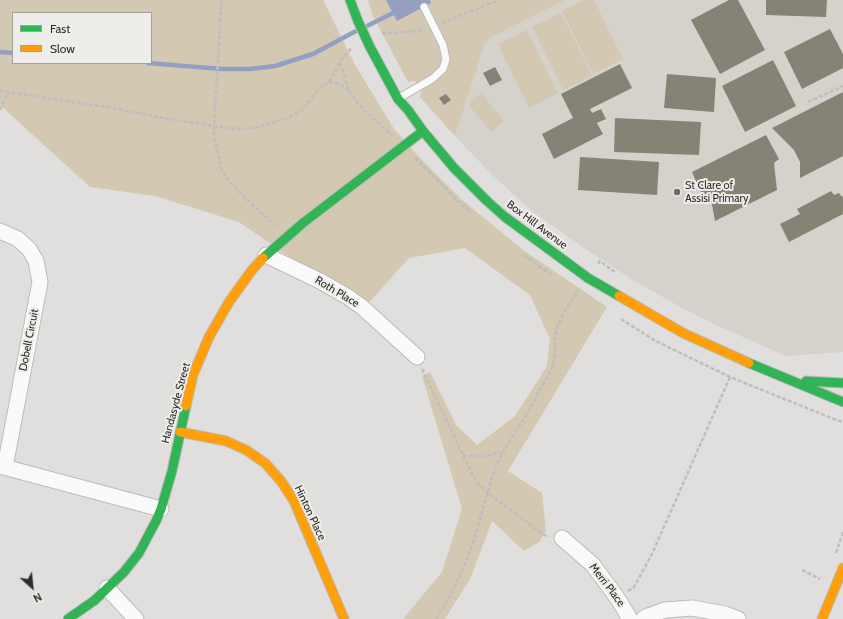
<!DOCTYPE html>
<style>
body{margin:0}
#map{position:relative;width:843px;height:619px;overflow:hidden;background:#e0dfdd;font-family:Cabin,sans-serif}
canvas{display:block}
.legend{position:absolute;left:12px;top:12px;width:140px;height:52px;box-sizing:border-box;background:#efede9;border:1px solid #a1a09d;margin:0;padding:5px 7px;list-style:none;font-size:12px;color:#2d2d2b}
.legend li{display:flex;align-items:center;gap:8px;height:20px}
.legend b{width:20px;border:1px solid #a1a09d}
.north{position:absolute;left:12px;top:567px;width:40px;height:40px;-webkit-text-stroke:3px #efede9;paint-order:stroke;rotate:153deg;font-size:11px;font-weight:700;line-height:16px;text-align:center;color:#2d2d2b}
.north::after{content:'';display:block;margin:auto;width:14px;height:18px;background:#2d2d2b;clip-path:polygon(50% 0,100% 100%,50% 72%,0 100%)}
</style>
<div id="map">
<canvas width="843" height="619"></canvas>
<ul class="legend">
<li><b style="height:5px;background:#30b455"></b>Fast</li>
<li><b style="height:5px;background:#ff9f0a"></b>Slow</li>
</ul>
<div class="north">N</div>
</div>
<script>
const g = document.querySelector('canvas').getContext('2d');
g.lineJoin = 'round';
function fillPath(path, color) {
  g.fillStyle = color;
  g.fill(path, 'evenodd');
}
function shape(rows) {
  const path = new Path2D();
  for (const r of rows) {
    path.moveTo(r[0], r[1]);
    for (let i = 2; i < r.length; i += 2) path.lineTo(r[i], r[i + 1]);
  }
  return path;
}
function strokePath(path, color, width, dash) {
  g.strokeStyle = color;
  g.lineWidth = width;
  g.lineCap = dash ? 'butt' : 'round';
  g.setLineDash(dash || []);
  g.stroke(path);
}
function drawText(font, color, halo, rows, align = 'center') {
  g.font = font + ' Cabin,sans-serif';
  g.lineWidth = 4;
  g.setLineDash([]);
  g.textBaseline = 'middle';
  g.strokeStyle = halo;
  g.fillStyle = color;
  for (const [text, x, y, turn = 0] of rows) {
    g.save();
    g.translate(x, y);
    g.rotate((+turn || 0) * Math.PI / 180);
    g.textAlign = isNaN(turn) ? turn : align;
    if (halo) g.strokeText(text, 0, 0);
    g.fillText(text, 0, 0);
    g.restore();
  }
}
const built = shape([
 [565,0,843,0,843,352,786,356,718,326,682,308,633,280,584,248,532,211,490,173,455,136,484,46,490,38]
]);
const green = shape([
 [0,0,323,0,355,65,394,129,421,159,461,199,523,250,607,307,508,471,542,493,546,530,540,541,524,551,492,521,470,579,445,619,403,619,442,572,462,509,422,376,430,372,456,425,477,445,515,416,547,366,550,339,530,295,465,248,409,258,364,308,239,222,155,196,90,187,0,105],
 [13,13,151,13,151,63,13,63],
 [368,0,565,0,490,38,484,46,455,136,420,97,421,91,415,81,408,82,372,14],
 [584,0,594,0,623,59,593,74,562,11],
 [561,13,592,76,563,90,532,27],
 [527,30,558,93,529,108,498,44],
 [481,93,504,121,491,132,468,104]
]);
const water = shape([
 [386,0,430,0,431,3,397,21]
]);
const stream = shape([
 [367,26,397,11],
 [0,52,13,53],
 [148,63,222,69,250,69,275,66,313,54,356,31]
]);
const building = shape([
 [729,0,738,0,765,50,720,74,691,20],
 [766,0,827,0,826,17,766,15],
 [830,29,843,54,843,68,802,89,784,52],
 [773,60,796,106,745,132,722,86],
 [620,64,632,88,590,109,592,113,601,109,606,119,597,123,603,134,554,159,542,134,573,118,561,94],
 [495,67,502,80,490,86,483,73],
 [667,74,716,78,714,112,664,108],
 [843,92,843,156,800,178,800,162,794,150,772,128],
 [446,94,451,100,444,105,439,98],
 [615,118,701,122,699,155,614,152],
 [766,135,779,159,774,163,777,190,715,221,710,194,703,197,692,172],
 [580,157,659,162,657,195,578,190],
 [831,191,834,195,839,193,842,197,843,196,843,214,789,242,780,224,800,214,797,209]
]);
const path = shape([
 [222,0,221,6,220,28,214,126,214,137,219,158,222,170,228,180,244,197,275,225],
 [442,23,499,0],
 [382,33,397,33,425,30],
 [329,82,340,84,349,91,340,62],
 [0,91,113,108,157,117,214,126,240,129,259,127,290,117,302,110,321,87,329,82,340,62,351,48,352,47],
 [349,91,357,102,367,113,392,135],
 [808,102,843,86],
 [0,110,8,92],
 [415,158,459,202,472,213],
 [524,255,540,267,551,274],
 [598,264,600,261,616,273],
 [621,319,654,340,730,377,834,419,843,422],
 [422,369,463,455,476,482,488,493,544,535,549,536],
 [463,455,482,457,503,452],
 [836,553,843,532],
 [802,570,820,579],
 [628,591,634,587,652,554,730,377],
 [436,619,449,598,465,564,474,540,495,468,503,452,527,414,552,368,555,358,555,336,557,328,565,310,578,291]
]);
const lane = shape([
 [399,98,432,79,443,69,446,59,443,45,424,7]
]);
const street = shape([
 [0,231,18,239,29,249,36,261,40,282,5,467],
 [266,255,320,281,348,297,362,307,417,357],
 [0,466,161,509],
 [562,538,593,565,618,599,630,619],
 [107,588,136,619],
 [643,619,648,616,665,610,692,608,725,614,738,619]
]);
const fast = shape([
 [350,0,358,21],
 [370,47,398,99,408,110,423,131,454,168,487,201,505,217,588,278,619,296],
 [263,258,303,223,423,131],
 [749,363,843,402],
 [806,381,843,383],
 [68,619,95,600,124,572,139,553,156,521,161,509,172,471,186,406]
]);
const slow = shape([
 [619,296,683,333,749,363],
 [186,406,193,375,209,337,229,302,252,270,263,258],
 [180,432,226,441,246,450,265,463,281,481,294,501,344,619],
 [822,619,843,568]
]);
const fastBridge = shape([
 [358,21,370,47]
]);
const markers = [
 [677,192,4,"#6c6b69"]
];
const poiNames = [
 ["St Clare of",685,186],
 ["Assisi Primary",685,199]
];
const streetNames = [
 ["Box Hill Avenue",537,225,37],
 ["Roth Place",337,292,31],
 ["Dobell Circuit",29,340,-79],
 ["Handasyde Street",176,403,-75],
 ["Hinton Place",310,513,65],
 ["Merri Place",607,585,53]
];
fillPath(built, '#d5d2cc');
fillPath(green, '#d3c8b1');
fillPath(water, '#949fc1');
strokePath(stream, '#949fc1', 4.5);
fillPath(building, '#878276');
strokePath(lane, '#bcbbba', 9);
strokePath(street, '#bcbbba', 17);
strokePath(fast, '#bcbbba', 11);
strokePath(slow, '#bcbbba', 11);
strokePath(path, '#bebebe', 2.5, [4, 2]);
strokePath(lane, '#fafafa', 7);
strokePath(street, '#fafafa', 15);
strokePath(fast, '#30b455', 9);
strokePath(slow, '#ff9f0a', 9);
strokePath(fastBridge, '#bcbbba', 11, []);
strokePath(fastBridge, '#30b455', 9);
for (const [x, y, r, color] of markers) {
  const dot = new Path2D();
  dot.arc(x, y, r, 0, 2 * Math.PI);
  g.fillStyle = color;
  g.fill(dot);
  strokePath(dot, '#efede9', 1.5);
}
drawText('11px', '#2d2d2b', '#efede9', poiNames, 'left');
drawText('11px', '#2d2d2b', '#efede9', streetNames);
</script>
